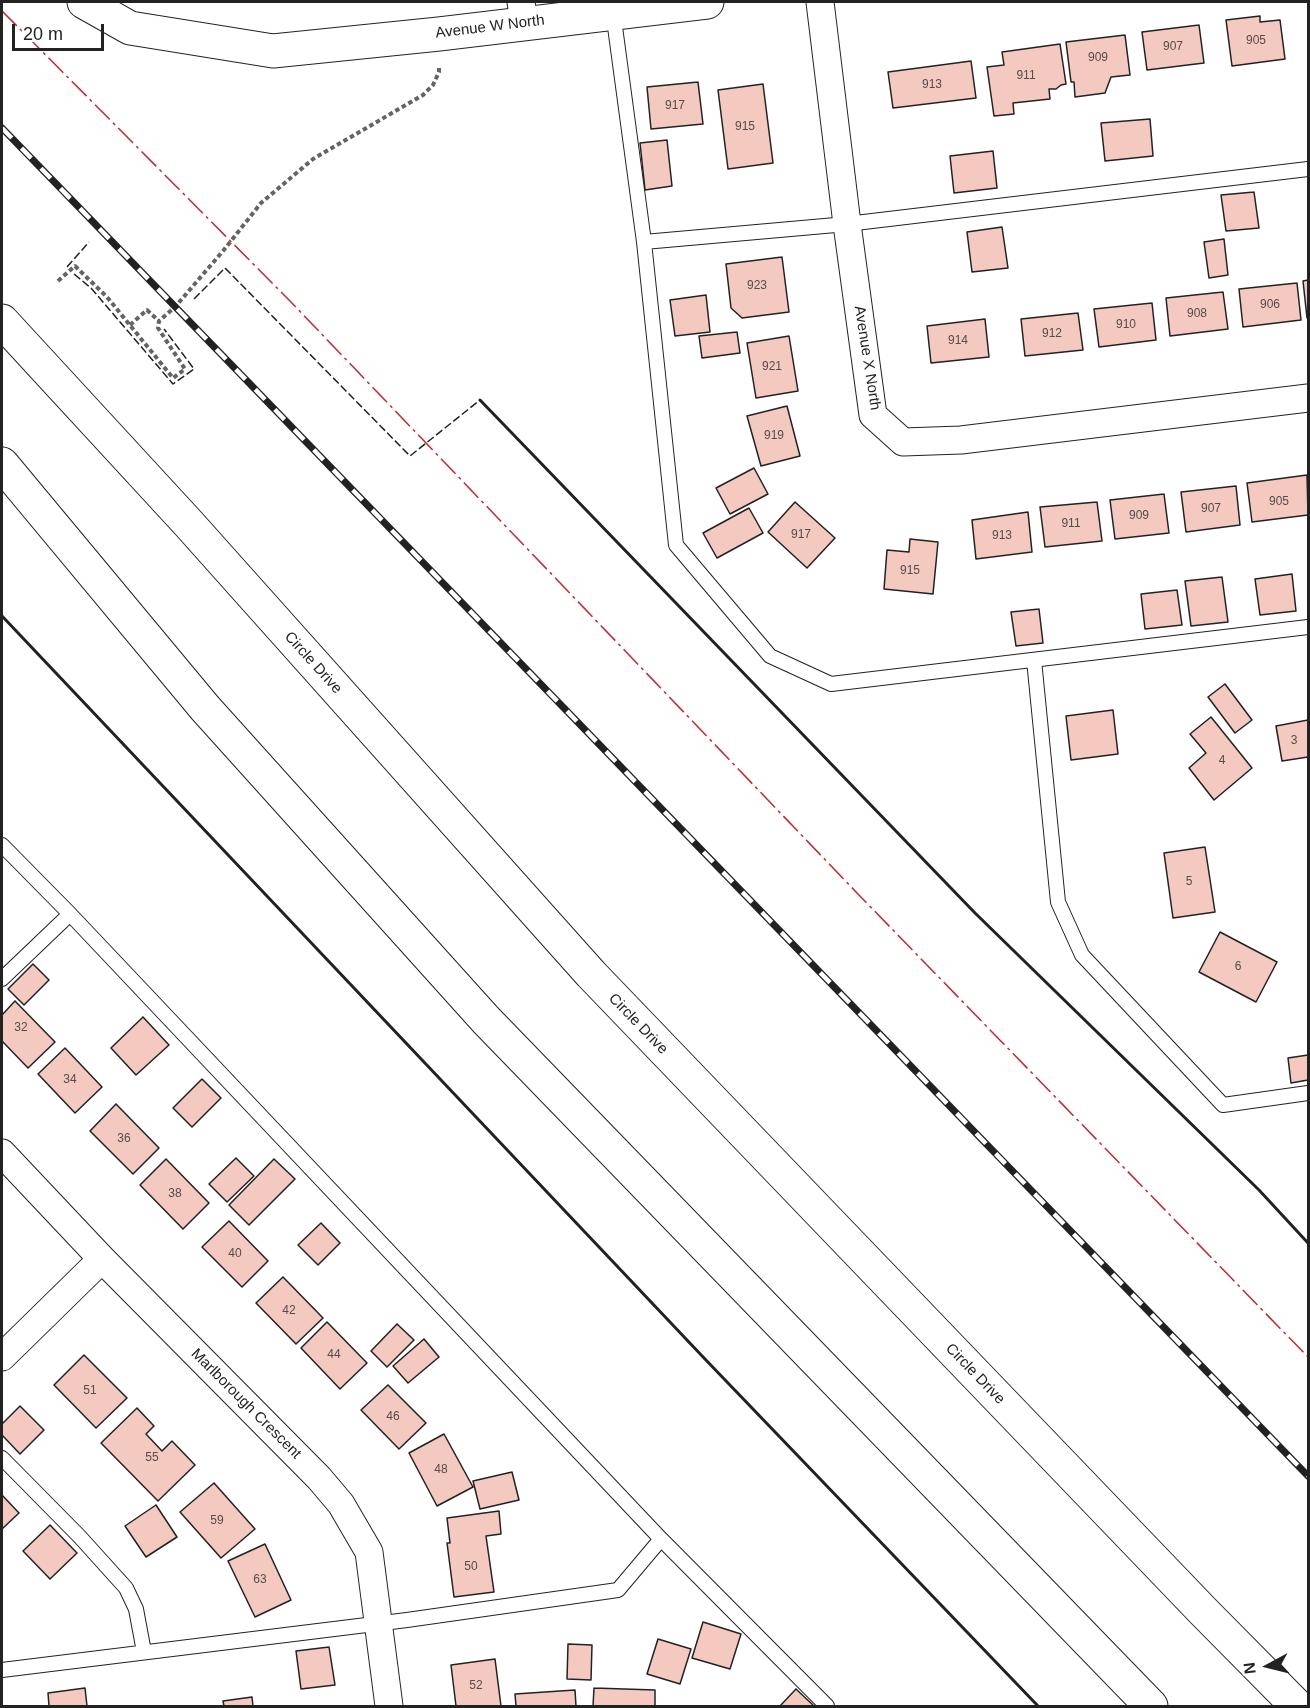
<!DOCTYPE html>
<style>
body{margin:0}
#map{position:relative;width:1310px;height:1708px;overflow:hidden;background:#fff;font-family:Helvetica,sans-serif}
canvas{display:block}
.frame{position:absolute;inset:0;border:3px solid #222;pointer-events:none}
.north{position:absolute;left:1238px;top:1636px;width:60px;height:60px;-webkit-text-stroke:4px #fff;paint-order:stroke;rotate:263deg;font-size:16px;font-weight:700;line-height:24px;text-align:center;color:#222}
.north::after{content:'';display:block;margin:auto;width:21px;height:27px;background:#222;clip-path:polygon(50% 0,100% 100%,50% 72%,0 100%)}
.scale{position:absolute;left:12px;top:24px;width:92px;height:27px;box-sizing:border-box;border:3px solid #222;border-top:0;padding-left:8px;font-size:18px;line-height:21px;white-space:nowrap;color:#222;-webkit-text-stroke:4px #fff;paint-order:stroke}
</style>
<div id="map">
<canvas width="1310" height="1708"></canvas>
<div class="frame"></div>
<div class="north">N</div>
<div class="scale">20 m</div>
</div>
<script>
const c = document.querySelector('canvas').getContext('2d');
c.lineJoin = 'round';
function fillPath(path, color) { c.fillStyle = color; c.fill(path, 'evenodd'); }
const poly = rows => new Path2D(rows.map(r => 'M' + r).join(''));
function strokePath(path, color, width, dash) { c.strokeStyle = color; c.lineWidth = width; c.lineCap = dash ? 'butt' : 'round'; c.setLineDash(dash || []); c.stroke(path); }
function drawText(font, color, halo, rows, align = 'center') {
  c.font = font + ' Helvetica,sans-serif'; c.lineWidth = 4.5; c.setLineDash([]); c.textBaseline = 'middle'; c.strokeStyle = halo; c.fillStyle = color; for (const [text, x, y, turn = 0] of rows) {
    c.save(); c.translate(x, y); c.rotate((+turn || 0) * Math.PI / 180); c.textAlign = isNaN(turn) ? turn : align; if (halo) c.strokeText(text, 0, 0); c.fillText(text, 0, 0); c.restore();
  }
}
const building = poly([
 [1260,16,1260,22,1280,20,1285,59,1232,66,1226,20,1260,16],
 [1199,25,1204,63,1147,70,1142,32,1199,25],
 [1125,35,1130,75,1111,77,1105,93,1075,97,1074,82,1071,82,1066,42,1125,35],
 [1060,44,1066,84,1061,85,1056,89,1049,89,1050,99,1013,103,1014,114,994,116,987,67,1004,65,1002,52,1060,44],
 [971,61,976,98,893,108,888,72,971,61],
 [698,82,703,124,651,129,647,87,698,82],
 [763,84,773,163,728,169,718,90,763,84],
 [1150,119,1153,156,1105,161,1101,123,1150,119],
 [667,140,672,186,645,190,640,143,667,140],
 [993,151,997,188,954,193,950,156,993,151],
 [1254,192,1259,228,1226,231,1221,195,1254,192],
 [1002,227,1008,268,972,272,967,232,1002,227],
 [1224,239,1228,275,1209,278,1204,242,1224,239],
 [782,257,789,312,742,318,731,308,726,264,782,257],
 [1308,280,1308,318,1307,318,1303,281,1308,280],
 [1297,283,1301,320,1243,327,1239,289,1297,283],
 [1223,292,1228,329,1170,336,1166,298,1223,292],
 [706,295,710,332,675,336,670,300,706,295],
 [1152,303,1156,340,1099,347,1094,309,1152,303],
 [1078,313,1083,350,1025,356,1021,319,1078,313],
 [985,319,989,357,931,363,927,326,985,319],
 [737,332,740,353,702,358,699,336,737,332],
 [789,336,798,391,756,398,747,343,789,336],
 [787,406,800,456,761,466,747,416,787,406],
 [754,468,768,494,730,514,716,488,754,468],
 [1307,475,1308,515,1252,522,1247,483,1307,475],
 [1236,486,1240,525,1186,532,1181,492,1236,486],
 [1164,494,1169,533,1115,539,1110,500,1164,494],
 [795,502,835,538,807,568,768,532,795,502],
 [1097,502,1102,541,1045,547,1040,507,1097,502],
 [749,508,763,533,717,558,703,533,749,508],
 [1028,512,1032,552,976,559,972,520,1028,512],
 [910,539,938,542,933,594,884,589,887,550,909,552,910,539],
 [1292,574,1296,611,1260,615,1255,579,1292,574],
 [1222,577,1228,622,1191,626,1185,581,1222,577],
 [1177,590,1182,625,1145,629,1141,594,1177,590],
 [1039,609,1043,643,1016,646,1011,612,1039,609],
 [1225,684,1252,720,1235,733,1208,697,1225,684],
 [1113,710,1118,754,1071,760,1066,716,1113,710],
 [1211,717,1252,768,1214,800,1189,768,1206,753,1190,734,1211,717],
 [1308,720,1308,757,1282,761,1276,726,1308,720],
 [1205,847,1215,912,1173,918,1164,853,1205,847],
 [1220,932,1277,962,1256,1002,1199,972,1220,932],
 [33,964,49,980,24,1005,8,989,33,964],
 [15,1001,55,1042,28,1068,2,1041,2,1015,15,1001],
 [143,1017,169,1045,136,1075,111,1048,143,1017],
 [65,1048,102,1087,75,1113,38,1074,65,1048],
 [1308,1055,1308,1080,1291,1083,1288,1058,1308,1055],
 [202,1079,221,1098,192,1127,173,1108,202,1079],
 [116,1104,159,1148,133,1174,90,1131,116,1104],
 [236,1158,254,1176,227,1202,209,1184,236,1158],
 [166,1159,209,1203,183,1229,140,1185,166,1159],
 [274,1159,295,1179,249,1225,229,1205,274,1159],
 [229,1221,268,1261,242,1287,202,1247,229,1221],
 [321,1223,340,1243,318,1265,298,1245,321,1223],
 [283,1277,323,1318,296,1344,256,1303,283,1277],
 [327,1322,367,1363,340,1389,301,1348,327,1322],
 [397,1324,414,1340,387,1367,371,1351,397,1324],
 [424,1339,439,1357,408,1383,393,1366,424,1339],
 [84,1355,127,1398,96,1428,54,1385,84,1355],
 [388,1385,426,1423,399,1449,361,1410,388,1385],
 [20,1406,44,1430,20,1454,2,1435,2,1424,20,1406],
 [137,1408,154,1426,146,1434,162,1451,172,1441,195,1465,158,1501,101,1443,137,1408],
 [444,1434,473,1487,437,1506,409,1453,444,1434],
 [512,1472,519,1500,480,1509,473,1481,512,1472],
 [214,1483,255,1529,221,1558,180,1512,214,1483],
 [2,1495,19,1513,2,1529,2,1495],
 [156,1505,177,1537,146,1557,125,1526,156,1505],
 [499,1511,501,1534,486,1536,494,1592,454,1597,447,1543,450,1543,447,1518,499,1511],
 [50,1525,77,1553,50,1579,23,1551,50,1525],
 [265,1544,291,1600,255,1617,228,1561,265,1544],
 [703,1622,741,1634,730,1669,692,1658,703,1622],
 [658,1639,691,1649,680,1684,647,1674,658,1639],
 [568,1644,592,1645,591,1680,567,1679,568,1644],
 [329,1647,335,1685,301,1689,296,1651,329,1647],
 [495,1659,501,1706,456,1706,451,1665,495,1659],
 [85,1688,87,1706,49,1706,48,1693,85,1688],
 [594,1688,655,1690,655,1706,593,1706,594,1688],
 [796,1689,814,1706,780,1706,796,1689],
 [575,1690,576,1706,516,1706,515,1694,575,1690],
 [252,1697,253,1706,224,1706,223,1701,252,1697]
]);
fillPath(building, '#f3c9c0');
strokePath(building, '#222', 1.5);
const lane = poly([
 [613,12,644,242,676,545,770,656,831,684,1308,627],
 [644,242,847,224,1308,169],
 [1034,660,1058,902,1082,955,1223,1105,1308,1093],
 [2,845,70,914,661,1539,827,1706],
 [2,979,70,914],
 [2,1458,80,1537,126,1588,136,1609,144,1652],
 [2,1670,407,1620,618,1590,661,1539]
]);
const street = poly([
 [521,2,524,23],
 [820,2,847,224,873,415,903,442,961,440,1308,398],
 [2,1153,102,1259,319,1478,341,1504,369,1552,389,1706],
 [2,1357,102,1259]
]);
const secondary = poly([
 [84,2,130,28,273,51,439,34,707,2]
]);
const highway = poly([
 [2,321,189,524,591,974,1203,1611,1297,1706],
 [2,464,205,708,486,1020,1151,1706]
]);
strokePath(lane, '#222', 16);
strokePath(street, '#222', 29);
strokePath(secondary, '#222', 35);
strokePath(highway, '#222', 35);
strokePath(poly([
 [58,281,75,266,107,297,173,378,185,369,158,328,159,321,175,307,223,251,261,203,313,159,423,95,433,85,439,72,439,65],
 [130,325,147,310,159,321]
]), '#646464', 4, [4.5, 3]);
strokePath(lane, '#fff', 14);
strokePath(street, '#fff', 27);
strokePath(secondary, '#fff', 33);
strokePath(highway, '#fff', 33);
const rail = poly([
 [2,128,1308,1476]
]);
strokePath(rail, '#222', 7);
strokePath(rail, '#fff', 4.5, [14]);
strokePath(poly([
 [67,267,89,242],
 [74,274,91,288,173,384,194,369,164,329],
 [194,299,225,268,410,456,480,400]
]), '#222', 1.5, [8, 3]);
strokePath(poly([
 [480,400,975,913,1259,1190,1308,1243],
 [2,616,704,1358,1038,1706]
]), '#222', 3);
strokePath(poly([
 [2,11,290,301,857,893,1308,1357]
]), '#c62828', 1.5, [21, 4.5, 3, 4.5]);
drawText('12px', '#564c4a', null, [
 ["905",1256,41],
 ["907",1173,47],
 ["909",1098,58],
 ["911",1026,76],
 ["913",932,85],
 ["917",675,106],
 ["915",745,127],
 ["923",757,286],
 ["906",1270,305],
 ["908",1197,314],
 ["910",1126,325],
 ["912",1052,334],
 ["914",958,341],
 ["921",772,367],
 ["919",774,436],
 ["905",1279,502],
 ["907",1211,509],
 ["909",1139,516],
 ["911",1071,524],
 ["917",801,535],
 ["913",1002,536],
 ["915",910,571],
 ["3",1294,741],
 ["4",1222,761],
 ["5",1189,882],
 ["6",1238,967],
 ["32",21,1028],
 ["34",70,1080],
 ["36",124,1139],
 ["38",175,1194],
 ["40",235,1254],
 ["42",289,1311],
 ["44",334,1355],
 ["51",90,1391],
 ["46",393,1417],
 ["55",152,1458],
 ["48",441,1470],
 ["59",217,1521],
 ["50",471,1567],
 ["63",260,1580],
 ["52",476,1686]
]);
drawText('15px', '#222', '#fff', [
 ["Avenue W North",490,27,-7],
 ["Avenue X North",867,358,81],
 ["Circle Drive",313,663,48],
 ["Circle Drive",638,1024,46],
 ["Circle Drive",975,1374,46],
 ["Marlborough Crescent",246,1404,45]
]);
</script>
